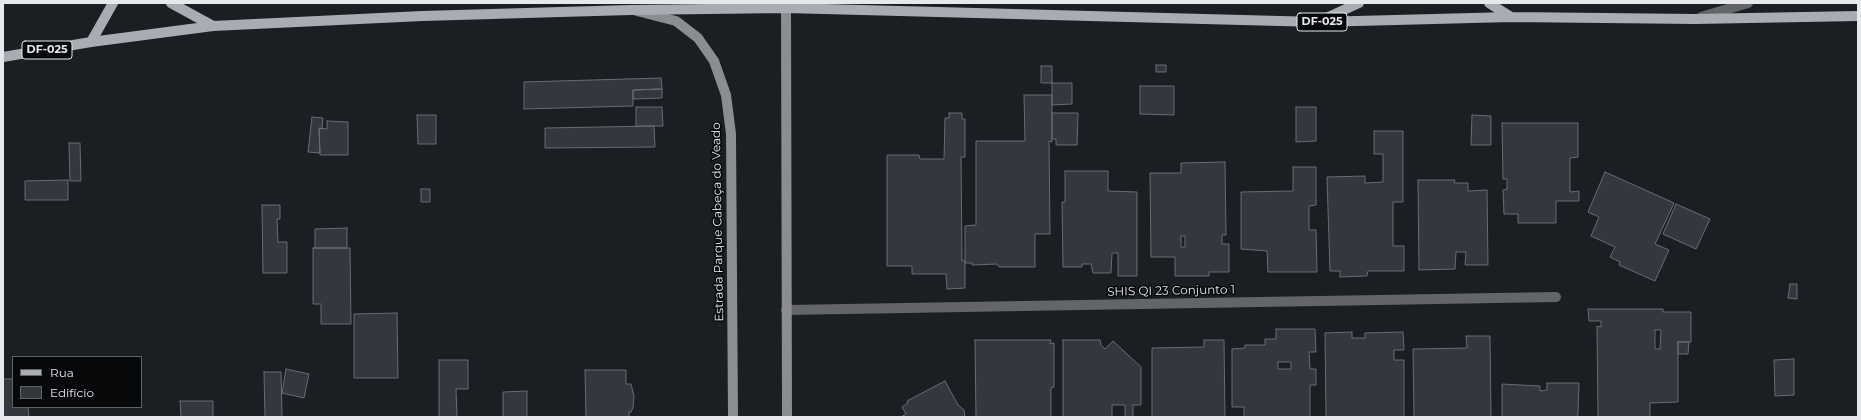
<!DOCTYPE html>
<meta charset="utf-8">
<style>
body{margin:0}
#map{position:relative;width:1861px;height:420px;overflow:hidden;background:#1b1e23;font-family:Montserrat,sans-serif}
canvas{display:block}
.frame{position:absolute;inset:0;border:4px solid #e6e8ec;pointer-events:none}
.legend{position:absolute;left:12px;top:356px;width:130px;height:52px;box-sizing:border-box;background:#07080a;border:1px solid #606264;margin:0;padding:5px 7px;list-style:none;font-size:12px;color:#e6e8ec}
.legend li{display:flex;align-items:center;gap:8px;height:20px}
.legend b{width:20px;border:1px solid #606264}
</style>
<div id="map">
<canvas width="1861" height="420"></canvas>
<div class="frame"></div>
<ul class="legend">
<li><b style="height:5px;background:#a9adb3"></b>Rua</li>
<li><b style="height:11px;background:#34383e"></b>Edifício</li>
</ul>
</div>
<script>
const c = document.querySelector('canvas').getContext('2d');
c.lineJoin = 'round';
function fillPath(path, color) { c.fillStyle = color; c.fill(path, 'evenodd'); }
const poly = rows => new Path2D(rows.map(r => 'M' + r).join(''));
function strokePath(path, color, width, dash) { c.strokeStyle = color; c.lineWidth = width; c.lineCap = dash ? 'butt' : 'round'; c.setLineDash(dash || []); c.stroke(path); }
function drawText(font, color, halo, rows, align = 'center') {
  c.font = font + ' Montserrat,sans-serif'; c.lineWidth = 3; c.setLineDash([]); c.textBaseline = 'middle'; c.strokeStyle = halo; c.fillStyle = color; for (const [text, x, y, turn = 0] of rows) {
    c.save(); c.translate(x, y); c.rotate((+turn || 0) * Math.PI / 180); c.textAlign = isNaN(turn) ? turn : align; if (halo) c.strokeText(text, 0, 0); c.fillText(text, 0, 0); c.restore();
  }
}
const building = poly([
 [1156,65,1166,65,1166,72,1156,72,1156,65],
 [1041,66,1052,66,1052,83,1041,83,1041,66],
 [661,78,662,89,633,90,633,106,524,109,524,82,661,78],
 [1052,83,1072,83,1072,104,1052,105,1052,83],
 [1140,86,1174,86,1174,115,1140,114,1140,86],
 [662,89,662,98,633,99,633,90,662,89],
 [1024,95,1052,95,1052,142,1049,141,1050,234,1035,234,1035,267,999,267,997,264,972,265,972,263,965,263,965,226,976,225,976,141,1025,141,1024,95],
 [636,107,662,107,663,126,636,126,636,107],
 [1296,107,1316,107,1316,141,1296,142,1296,107],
 [949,113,962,113,962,119,965,119,965,157,961,157,962,261,965,261,965,288,947,289,946,274,912,274,912,266,887,266,887,155,919,155,920,159,944,159,945,118,949,118,949,113],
 [1052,113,1078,113,1077,145,1056,145,1056,139,1052,139,1052,113],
 [417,115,436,115,436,144,418,144,417,115],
 [1472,115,1491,116,1491,145,1471,145,1472,115],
 [312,117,323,118,322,129,319,128,320,153,308,152,312,117],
 [327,121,348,122,348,155,320,155,319,128,327,129,327,121],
 [1502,123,1578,123,1578,157,1570,158,1570,192,1579,191,1579,201,1556,201,1556,223,1518,223,1518,214,1504,214,1503,190,1507,189,1507,179,1503,179,1502,123],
 [654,126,655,147,545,148,545,128,654,126],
 [1374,131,1403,131,1403,202,1393,202,1393,246,1404,246,1404,271,1368,271,1367,276,1340,277,1340,271,1330,271,1327,177,1365,176,1365,183,1383,182,1383,154,1374,154,1374,131],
 [69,143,80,143,81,181,70,181,69,143],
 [1225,162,1226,235,1222,235,1222,244,1229,244,1229,272,1209,272,1209,276,1175,276,1175,257,1151,257,1150,173,1181,173,1181,163,1225,162],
 [1181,236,1185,236,1185,247,1181,247,1181,236],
 [1293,167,1316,167,1316,205,1309,206,1309,230,1316,230,1317,272,1268,272,1267,251,1241,249,1241,192,1293,191,1293,167],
 [1065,171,1108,171,1108,191,1137,192,1137,276,1118,276,1118,253,1112,253,1111,273,1093,273,1091,264,1082,264,1082,267,1063,267,1062,202,1065,202,1065,171],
 [1605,172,1674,203,1655,244,1669,250,1655,281,1619,265,1620,262,1610,257,1615,247,1591,236,1599,217,1588,212,1605,172],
 [68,180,68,200,25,200,25,181,68,180],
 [1418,180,1455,180,1454,183,1468,183,1468,191,1487,190,1488,265,1465,265,1466,252,1456,252,1455,269,1419,270,1418,180],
 [421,189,430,189,430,202,421,202,421,189],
 [1676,204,1710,219,1696,249,1663,234,1676,204],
 [262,205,280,205,280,219,277,219,278,242,287,242,287,273,263,273,262,205],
 [347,228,347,248,315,248,315,229,347,228],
 [313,248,350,248,351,324,321,324,321,304,313,304,313,248],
 [1790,284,1797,284,1797,299,1788,298,1790,284],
 [1588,309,1663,309,1663,312,1691,312,1691,342,1678,342,1678,402,1650,403,1650,417,1598,417,1597,326,1601,327,1601,321,1589,321,1588,309],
 [1655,330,1661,330,1660,349,1655,349,1655,330],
 [397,313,398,378,354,378,354,314,397,313],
 [1276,329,1315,329,1316,352,1309,352,1310,369,1316,369,1316,385,1310,385,1310,417,1244,417,1244,407,1232,407,1232,349,1245,348,1245,345,1265,345,1265,339,1276,339,1276,329],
 [1278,362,1291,362,1291,369,1278,369,1278,362],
 [1352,332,1352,338,1365,338,1365,333,1403,332,1404,350,1394,350,1394,360,1404,360,1404,417,1326,417,1325,333,1352,332],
 [1466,336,1490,336,1491,417,1414,417,1413,349,1467,348,1466,336],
 [975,340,1051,340,1050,344,1054,343,1054,387,1051,388,1051,417,976,417,975,340],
 [1063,340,1100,340,1101,345,1105,349,1113,341,1141,367,1141,405,1133,405,1133,417,1141,417,1125,417,1125,405,1112,405,1112,417,1063,417,1063,340],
 [1204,340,1224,340,1225,417,1152,417,1152,348,1204,347,1204,340],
 [1678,342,1689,342,1688,354,1678,354,1678,342],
 [1794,359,1794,395,1775,396,1774,360,1794,359],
 [439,360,468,360,468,389,456,389,457,417,439,417,439,360],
 [286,369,309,374,304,398,282,393,286,369],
 [585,370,626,370,626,384,631,384,634,396,633,408,631,412,629,412,629,417,586,417,585,370],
 [264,372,281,372,282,417,265,417,264,372],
 [3,379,13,379,13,407,28,407,29,417,3,417,3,379],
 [945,381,958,405,964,410,965,417,901,417,906,414,902,407,908,403,907,401,945,381],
 [1547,383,1579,383,1578,414,1577,417,1502,417,1502,384,1540,386,1540,391,1547,390,1547,383],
 [527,391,527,417,503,417,503,392,527,391],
 [180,401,213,401,213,417,181,417,180,401]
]);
fillPath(building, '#34383e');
strokePath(building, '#696d73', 1);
strokePath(poly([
 [1701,17,1748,3]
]), '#636568', 10);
strokePath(poly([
 [786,310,1556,297]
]), '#636568', 10);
strokePath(poly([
 [786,8,787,417],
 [637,11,676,21,698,38,714,61,726,95,731,134,733,417]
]), '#8b8d92', 10);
strokePath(poly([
 [171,3,213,26],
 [1489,3,1511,17],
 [1324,19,1359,3],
 [91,42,113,3],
 [3,57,91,42,213,26,422,16,630,10,786,8,1318,22,1511,17,1695,19,1858,16]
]), '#a9adb3', 10);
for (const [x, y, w] of [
 [1322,22,50],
 [47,50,50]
]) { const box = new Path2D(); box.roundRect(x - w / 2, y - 9, w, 18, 3); c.fillStyle = '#07080a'; c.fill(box); strokePath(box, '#e6e8ec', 1); }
drawText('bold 11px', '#e6e8ec', null, [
 ["DF-025",1322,22],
 ["DF-025",47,50]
]);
drawText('12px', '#e6e8ec', '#07080a', [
 ["Estrada Parque Cabeça do Veado",718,222,-91],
 ["SHIS QI 23 Conjunto 1",1171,291,-1]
]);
</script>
